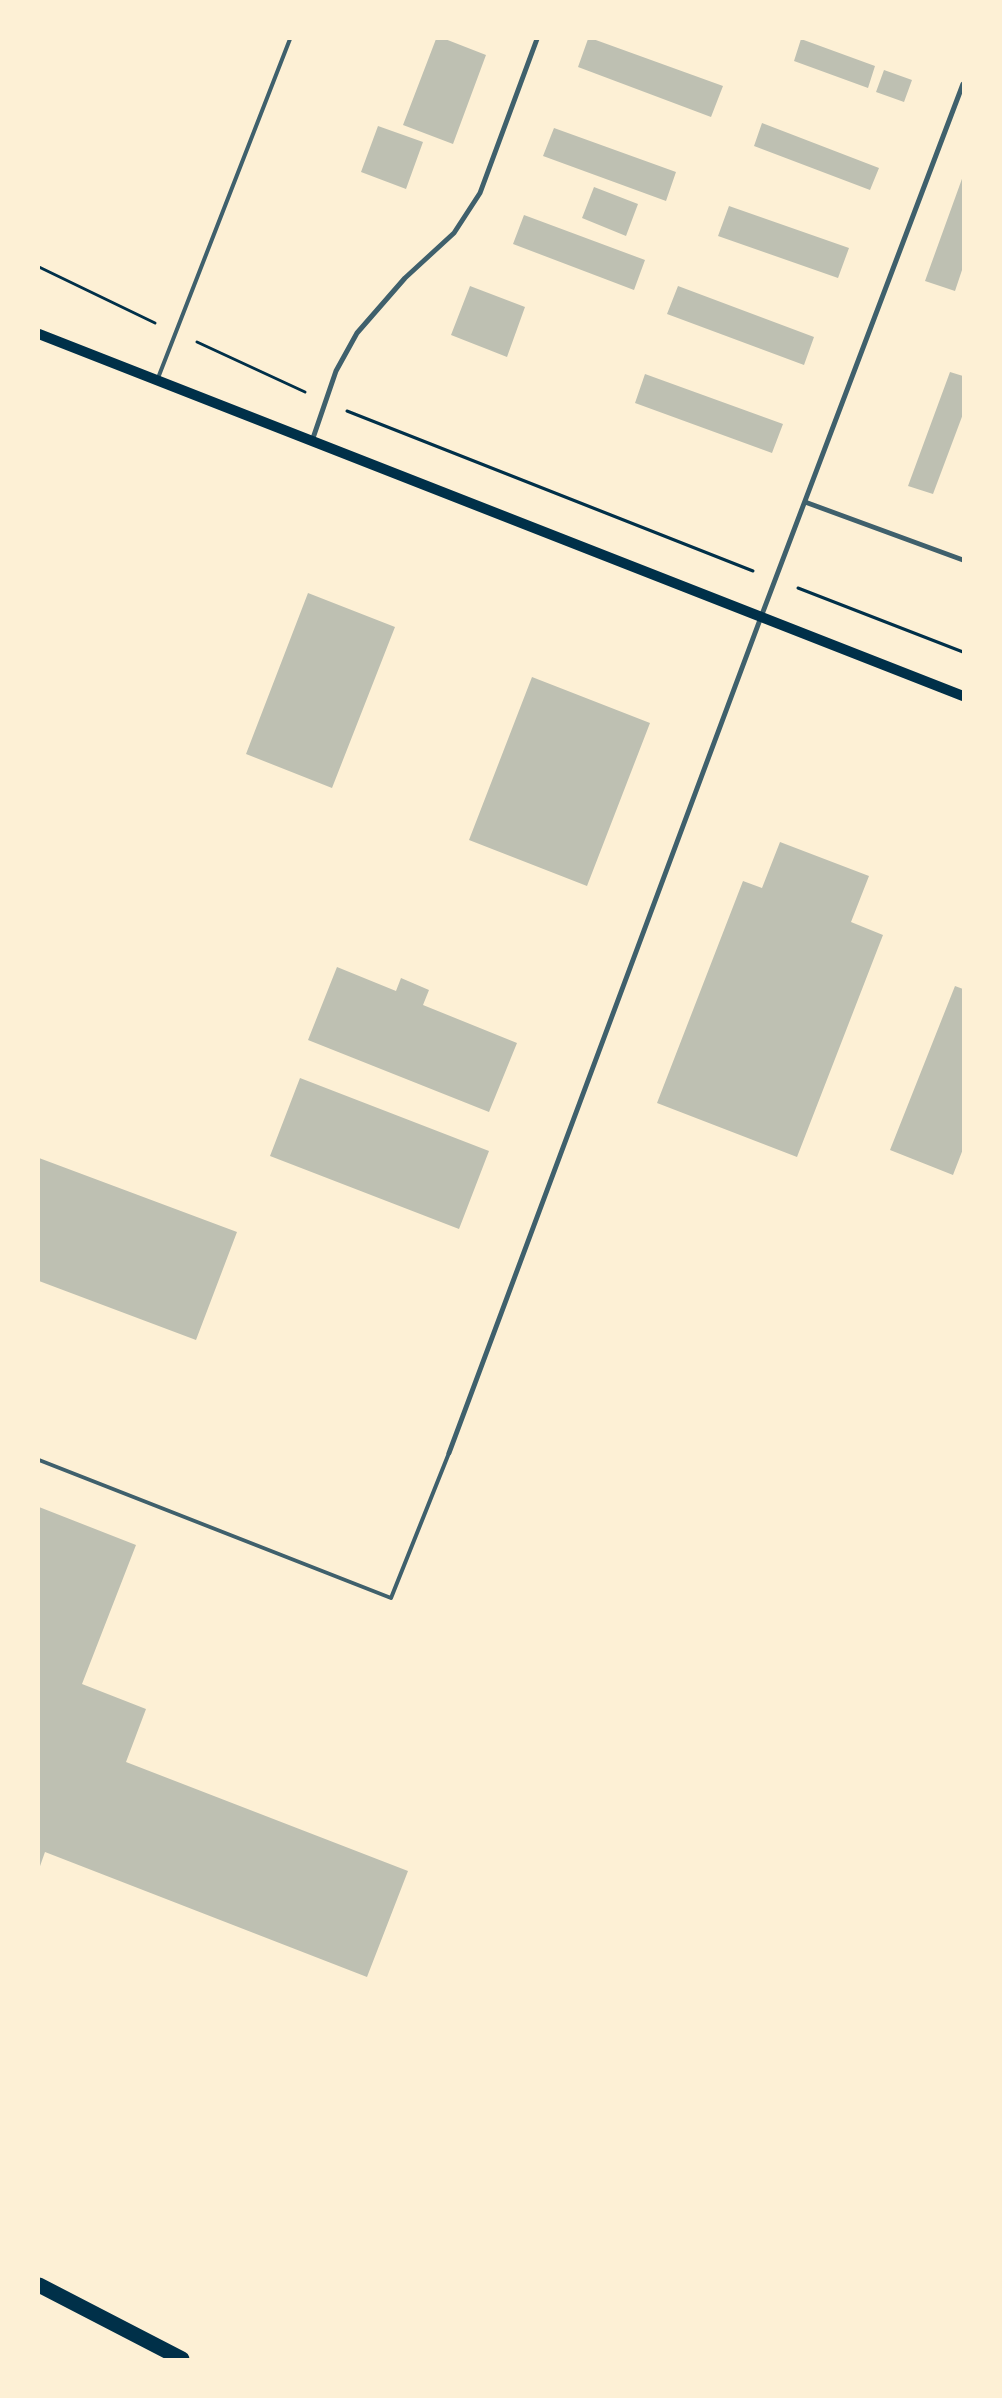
<!DOCTYPE html>
<style>
body{margin:0}
#map{position:relative;width:1002px;height:2398px;overflow:hidden;background:#fdf0d5;font-family:"Exo 2",sans-serif}
canvas{display:block}
.frame{position:absolute;inset:0;border:40px solid #fdf0d5;pointer-events:none}
</style>
<div id="map">
<canvas width="1002" height="2398"></canvas>
<div class="frame"></div>
</div>
<script>
const c = document.querySelector('canvas').getContext('2d');
c.lineJoin = 'round';
function fillPath(path, color) { c.fillStyle = color; c.fill(path, 'evenodd'); }
const poly = rows => new Path2D(rows.map(r => 'M' + r).join(''));
function strokePath(path, color, width, dash) { c.strokeStyle = color; c.lineWidth = width; c.lineCap = dash ? 'butt' : 'round'; c.setLineDash(dash || []); c.stroke(path); }
fillPath(poly([
 [436,39,445,39,486,55,453,144,403,125],
 [588,39,593,39,723,86,711,117,578,67],
 [801,39,875,66,868,88,794,61],
 [884,70,912,80,904,102,876,92],
 [762,123,879,168,870,190,754,146],
 [378,126,423,142,406,189,361,172],
 [554,128,676,172,666,201,543,156],
 [963,176,963,267,955,291,925,281],
 [594,187,638,204,626,236,582,218],
 [729,206,849,248,838,278,718,236],
 [524,215,645,260,634,290,513,244],
 [470,286,525,307,507,357,451,335],
 [678,286,814,337,804,365,667,314],
 [950,372,963,376,963,414,933,494,908,486],
 [645,374,783,424,772,453,635,403],
 [308,593,395,627,332,788,246,754],
 [532,677,650,723,587,886,469,840],
 [780,842,869,876,851,922,883,935,797,1157,657,1103,743,881,762,888],
 [337,967,396,991,401,978,429,990,423,1005,517,1043,489,1112,308,1040],
 [955,986,963,989,963,1149,953,1175,890,1150],
 [300,1078,489,1151,459,1229,270,1156],
 [39,1158,237,1232,196,1340,39,1281],
 [39,1507,136,1545,82,1684,146,1709,126,1762,408,1871,367,1977,45,1852,39,1869]
]), '#bec0b2');
strokePath(poly([
 [39,267,155,323],
 [197,342,305,392],
 [347,411,753,571],
 [798,588,963,652]
]), '#003049', 3);
strokePath(poly([
 [158,378,290,39],
 [39,1460,391,1598,449,1453]
]), '#3f606c', 4);
strokePath(poly([
 [312,441,336,371,357,333,405,278,454,233,480,193,537,39],
 [805,502,963,560],
 [449,1453,761,617,963,84]
]), '#3f606c', 5);
strokePath(poly([
 [39,334,963,696]
]), '#003049', 10);
strokePath(poly([
 [39,2285,182,2359]
]), '#003049', 15);
</script>
